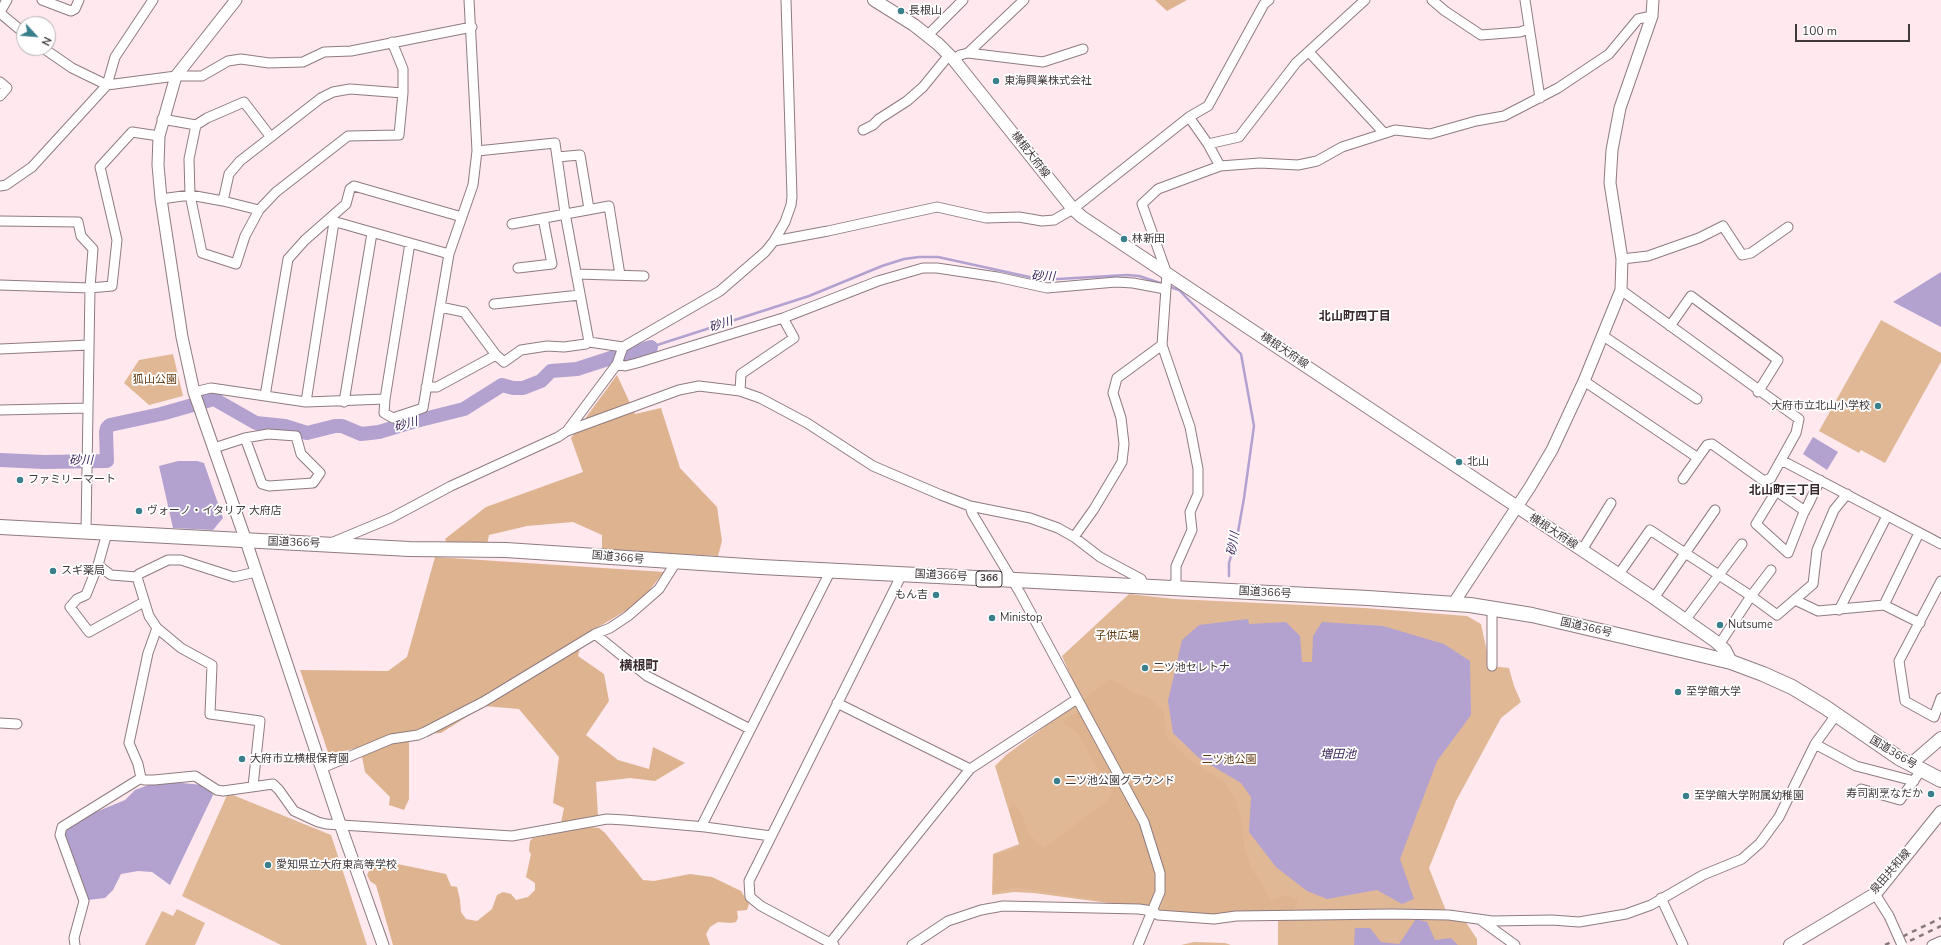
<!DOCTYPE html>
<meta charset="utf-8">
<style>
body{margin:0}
#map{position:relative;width:1941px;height:945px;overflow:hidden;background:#ffe8ee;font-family:"Nunito Sans",sans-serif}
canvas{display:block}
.north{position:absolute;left:16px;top:16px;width:40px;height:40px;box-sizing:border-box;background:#fff;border:1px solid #b3afb0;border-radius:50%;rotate:116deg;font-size:11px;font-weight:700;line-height:16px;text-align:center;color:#403739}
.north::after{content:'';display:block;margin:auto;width:14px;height:18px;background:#3a7f8c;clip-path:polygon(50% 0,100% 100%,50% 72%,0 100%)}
.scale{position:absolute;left:1795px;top:24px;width:115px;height:18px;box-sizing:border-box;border:2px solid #403739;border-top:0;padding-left:5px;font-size:12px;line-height:14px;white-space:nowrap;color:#403739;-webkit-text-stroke:3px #fff;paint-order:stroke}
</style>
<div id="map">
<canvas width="1941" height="945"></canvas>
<div class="north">N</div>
<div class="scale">100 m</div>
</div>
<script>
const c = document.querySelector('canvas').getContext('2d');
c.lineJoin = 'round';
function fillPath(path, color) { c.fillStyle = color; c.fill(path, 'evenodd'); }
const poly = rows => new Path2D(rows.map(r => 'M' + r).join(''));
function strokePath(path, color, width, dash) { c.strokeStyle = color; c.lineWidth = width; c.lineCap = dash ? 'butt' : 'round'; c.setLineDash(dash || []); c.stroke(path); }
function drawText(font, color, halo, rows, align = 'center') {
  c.font = font + ' "Nunito Sans","Noto Sans JP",sans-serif'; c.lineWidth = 3.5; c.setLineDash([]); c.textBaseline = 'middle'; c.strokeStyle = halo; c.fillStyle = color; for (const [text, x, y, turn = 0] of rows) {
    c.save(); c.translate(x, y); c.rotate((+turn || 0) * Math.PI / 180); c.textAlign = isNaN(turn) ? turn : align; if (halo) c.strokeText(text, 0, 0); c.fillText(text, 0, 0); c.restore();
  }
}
fillPath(poly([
 [1881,320,1941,353,1941,362,1885,463,1861,450,1859,453,1819,431],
 [173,354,183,396,149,405,124,383,139,360],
 [1129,594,1175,599,1365,608,1467,616,1481,624,1490,666,1509,668,1514,686,1521,702,1501,718,1456,801,1429,868,1446,911,1465,921,1477,939,1477,945,1278,945,1278,921,1160,916,1158,907,1145,908,1034,893,1014,892,992,895,993,854,1019,844,995,766,1006,755,1081,700,1062,656],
 [228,793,331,835,367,945,281,945,182,896],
 [177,909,205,923,195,945,145,945,162,911,173,916],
 [1194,942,1225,943,1231,945,1181,945]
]), '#e0b896');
fillPath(poly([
 [1155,0,1187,0,1167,11],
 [617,375,635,414,661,408,680,468,717,507,722,541,718,556,602,550,602,535,573,522,527,526,489,535,487,545,447,543,445,539,486,507,583,472,571,438],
 [435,557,664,572,639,603,583,636,578,656,604,674,609,701,586,735,618,760,649,769,653,747,685,763,655,781,630,778,596,782,598,816,561,823,564,808,553,803,559,757,519,709,484,706,441,733,409,734,409,799,404,810,389,805,390,797,365,772,360,747,329,755,300,670,388,671,407,657],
 [1110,679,1136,694,1149,698,1163,711,1167,738,1191,761,1222,780,1236,801,1242,822,1244,846,1251,868,1271,900,1285,895,1299,900,1290,913,1214,916,1162,912,1165,892,1162,862,1151,828,1082,701],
 [1080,712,1140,825,1153,872,1156,888,1152,900,1148,906,1137,906,1015,887,993,893,994,856,1020,846,1009,810,1013,804,1021,812,1027,831,1038,844,1045,848,1108,800,1112,792,1077,732,1064,723,1066,718],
 [589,827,599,828,605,833,643,880,654,881,690,874,712,877,741,891,749,904,747,910,737,911,738,918,736,922,731,923,718,922,710,927,706,934,710,945,393,945,376,885,370,881,367,875,371,867,378,860,446,874,451,886,457,887,460,900,461,912,466,919,477,921,492,909,497,895,503,892,511,894,516,900,528,897,535,890,535,883,526,877,531,854,529,851,530,841,533,838]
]), '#deb390');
fillPath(poly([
 [1941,272,1941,327,1893,302],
 [1813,437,1838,452,1827,470,1803,454],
 [178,461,197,461,204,463,223,518,213,530,173,528,159,466],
 [1248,619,1249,624,1286,622,1300,636,1302,662,1312,662,1313,636,1322,622,1383,626,1444,644,1470,661,1471,715,1437,761,1400,859,1414,899,1402,904,1377,890,1327,899,1307,891,1276,867,1249,832,1251,797,1241,783,1199,758,1173,733,1168,701,1182,640,1199,625],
 [179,781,182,783,203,785,212,791,213,795,170,885,152,872,138,871,121,874,113,890,105,898,88,900,65,834,67,828,91,814,125,800,135,790,154,783],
 [1416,919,1427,922,1435,940,1451,938,1458,945,1354,945,1355,928,1370,928,1381,942,1399,944]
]), '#b3a1d0');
strokePath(poly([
 [1167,286,1179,290,1241,354,1254,426,1244,498,1238,532,1229,563,1229,576],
 [651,347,809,296,882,266,904,259,919,257,938,257,1034,278,1058,279,1127,275,1139,276,1163,284]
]), '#b3a1d0', 2.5);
strokePath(poly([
 [0,460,44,462,107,461,106,432,107,428,110,425,161,414,214,399,256,423,285,426,307,433,335,426,342,426,361,434,379,432,412,422,464,409,502,385,513,388,523,388,541,381,551,371,577,369,614,357,624,356,651,347]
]), '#b3a1d0', 14);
const minor = poly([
 [42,0,71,11,75,9,79,0],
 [1432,0,1445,11,1481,35,1520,32,1529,29],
 [1525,0,1540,98],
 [0,12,7,0],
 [0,13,24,33],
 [928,35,963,0],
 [43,48,72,68,107,85,176,76,202,76,228,61,241,59,269,63,303,62,324,52,351,51,472,27],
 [1309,52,1384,133],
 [968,53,1024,0],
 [954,60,960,55,968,53,1043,62,1083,49],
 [0,82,7,88,0,96],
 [1189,117,1208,144],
 [162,119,196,125,207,118,244,102,270,136],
 [196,125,189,159,190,195,202,253,236,264,245,236,259,210,276,192,348,136,399,135,403,93,403,69,392,42],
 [863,130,873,125,879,119,907,101,923,87,949,55],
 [477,151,555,143,565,213,589,342],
 [557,157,580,155,589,209],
 [1220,166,1208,144,1239,137,1296,63,1365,0],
 [0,186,6,185,32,167,107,85,115,57,153,0],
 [161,199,190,195,223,201,259,210],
 [223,201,229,174,240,161,321,98,333,92,350,89,403,93],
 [329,220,449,254],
 [0,221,78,222,81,236,93,249,90,288,86,531],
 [512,224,609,206,620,275],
 [774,241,828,231,937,207,986,218,1019,217,1042,221,1054,220,1073,209,1189,117,1208,106,1264,4,1269,0],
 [410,243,385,399,384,413,393,418,423,408,449,254,473,185,477,151,469,0],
 [1622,259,1648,256,1699,238,1723,226,1742,255,1751,253,1788,227],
 [518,268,552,264,543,218],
 [576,274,644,276],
 [0,285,90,288,112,286,117,240,100,167,132,132,159,136],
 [1621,290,1799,419,1796,433,1771,478,1764,481,1712,444,1707,445,1683,479],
 [494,304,580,295],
 [440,307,464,312,496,355,504,362,521,350,547,346,564,347,586,344,589,342,623,347,720,291,765,252,774,241,785,222,791,205,792,197,786,0],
 [1670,326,1691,296,1778,360,1758,392],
 [1602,335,1697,399],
 [0,349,89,345],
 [617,364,625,366,637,363,783,318,878,281,923,268,937,268,997,277,1047,288,1116,282,1133,283,1165,289],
 [1584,381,1698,458],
 [426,387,437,387,496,355],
 [740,391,741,374,794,338,783,318],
 [194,392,211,388,306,402,385,399],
 [265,396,288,259,305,240,346,204,350,189,354,186,462,217],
 [306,402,334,222],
 [344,402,372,233],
 [0,410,88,408],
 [567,431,617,364,623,347],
 [268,434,296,436,301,454,320,473,313,483,269,486,262,484,245,438,268,434],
 [214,448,245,438],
 [1781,460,1941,544],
 [970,506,972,513,1020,593,1144,822,1160,873,1160,892,1138,945],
 [1805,511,1779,493,1775,493,1756,524,1788,553,1804,512,1807,507,1820,480],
 [107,533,98,565,111,575,137,577,139,574,168,560,181,560,234,577,256,572],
 [1074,537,1094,509,1122,462,1124,444,1121,418,1113,393,1117,378,1162,345],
 [331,543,391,518,451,486,558,437,567,431,679,390,699,386,740,391,760,398,807,423,873,466,941,495,970,506,1030,518,1058,528,1074,537,1100,557,1141,579,1145,587],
 [1582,550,1611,503],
 [98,565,86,595,77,599,70,607,89,632,144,602],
 [1619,574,1650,530,1751,596,1777,615,1813,584,1817,550,1834,510,1847,494],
 [137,577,149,616,157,628,148,653,129,743,138,764,141,778],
 [1941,581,1899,661,1905,701,1934,717,1941,698],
 [1171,588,1176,581,1176,566,1192,530,1190,512,1198,494,1198,469,1190,427,1162,345,1167,274,1142,204,1158,189,1220,166,1260,163,1298,165,1317,161,1342,147,1395,130,1430,134,1476,121,1504,116,1558,88,1609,54,1638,19,1652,16],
 [1654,598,1715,510],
 [1795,600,1818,611,1884,605,1920,623],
 [1884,605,1919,533],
 [1492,608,1492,666],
 [1839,610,1887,516],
 [1686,619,1742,544],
 [157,628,181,648,212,665,210,714,260,721,253,786],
 [595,634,647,676,750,729],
 [1719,645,1751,596,1771,570],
 [837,703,970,769],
 [0,723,17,724],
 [1815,744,1856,766,1914,781],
 [322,768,391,739,418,735,425,732,483,702,595,634,610,628,628,616,659,589,676,562],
 [1861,789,1900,800,1917,776],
 [705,827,703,823,831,570],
 [1875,894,1889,916],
 [1661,898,1683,945],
 [1482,921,1515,945],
 [830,943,970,769,1077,699],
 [75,945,74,938,84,901,60,835,62,827,141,778,144,780,154,780,195,776,217,790,223,791,273,784,279,790,294,811,318,822,326,824,512,836,607,819,625,820,705,827,771,836],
 [834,945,761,906,750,897,749,881,902,574],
 [912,945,948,921,981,910,1003,906,1139,909,1152,911,1158,915,1214,919,1236,916,1392,914,1449,915,1492,921,1552,920,1579,922,1626,914,1651,905,1703,875,1742,859,1760,843,1779,817,1815,744,1836,715],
 [1932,945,1941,941]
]);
const tertiary = poly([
 [236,0,176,76,159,136,158,165,161,199,182,337,194,392,246,541,340,824,383,945],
 [1453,604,1530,487,1552,450,1584,381,1621,290,1622,259,1610,183,1612,150,1620,108,1652,16,1653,0]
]);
const secondary = poly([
 [874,0,914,25,938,44,954,60,1073,209,1082,217,1654,598,1715,641,1725,650,1731,662],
 [1911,764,1941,738],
 [1790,945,1875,894,1941,812]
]);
const trunk = poly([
 [0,527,409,549,506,550,761,567,1368,598,1470,605,1532,615,1622,636,1731,662,1763,674,1792,687,1825,707,1899,758,1941,780]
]);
strokePath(minor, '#8f7b80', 11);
strokePath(tertiary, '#8f7b80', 13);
strokePath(secondary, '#8f7b80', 14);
strokePath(trunk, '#8f7b80', 16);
strokePath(minor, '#fff', 9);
strokePath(tertiary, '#fff', 11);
strokePath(secondary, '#fff', 12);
strokePath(trunk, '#fff', 14);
strokePath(poly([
 [1885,945,1941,918],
 [1901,945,1941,926]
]), '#87787c', 2.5, [5, 5]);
const minorBridge = poly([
 [1889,916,1902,945]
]);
strokePath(minorBridge, '#8f7b80', 11, []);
strokePath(minorBridge, '#fff', 9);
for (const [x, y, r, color] of [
 [901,11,4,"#3a7f8c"],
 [996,81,4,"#3a7f8c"],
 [1124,239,4,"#3a7f8c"],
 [1878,406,4,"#3a7f8c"],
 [1459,462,4,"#3a7f8c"],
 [20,480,4,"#3a7f8c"],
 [139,511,4,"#3a7f8c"],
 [53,571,4,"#3a7f8c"],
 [936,595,4,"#3a7f8c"],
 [992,618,4,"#3a7f8c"],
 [1720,625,4,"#3a7f8c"],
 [1145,668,4,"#3a7f8c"],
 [1678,692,4,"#3a7f8c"],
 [242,759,4,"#3a7f8c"],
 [1057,781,4,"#3a7f8c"],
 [1931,794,4,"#3a7f8c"],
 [1686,796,4,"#3a7f8c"],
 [268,865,4,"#3a7f8c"]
]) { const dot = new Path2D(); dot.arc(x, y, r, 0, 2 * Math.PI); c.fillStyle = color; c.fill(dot); strokePath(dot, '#fff', 1.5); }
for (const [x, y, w] of [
 [989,579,26]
]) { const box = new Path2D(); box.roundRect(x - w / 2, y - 8, w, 16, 3); c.fillStyle = '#fff'; c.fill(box); strokePath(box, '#403739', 1); }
drawText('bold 10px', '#403739', null, [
 ["366",989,579]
]);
drawText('11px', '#403739', '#fff', [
 ["長根山",909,11],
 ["東海興業株式会社",1004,81],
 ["林新田",1132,239],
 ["大府市立北山小学校",1870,406,"right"],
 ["北山",1467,462],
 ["ファミリーマート",28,480],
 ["ヴォーノ・イタリア 大府店",147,511],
 ["スギ薬局",61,571],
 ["もん吉",928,595,"right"],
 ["Ministop",1000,618],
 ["Nutsume",1728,625],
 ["二ツ池セレトナ",1153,668],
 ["至学館大学",1686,692],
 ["大府市立横根保育園",250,759],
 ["二ツ池公園グラウンド",1065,781],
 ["寿司割烹なだか",1923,794,"right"],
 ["至学館大学附属幼稚園",1694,796],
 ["愛知県立大府東高等学校",276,865]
], 'left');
drawText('11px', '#403739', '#fff', [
 ["横根大府線",1030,155,52],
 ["横根大府線",1284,351,34],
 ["横根大府線",1553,532,33],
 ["国道366号",294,543,2],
 ["国道366号",618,558,5],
 ["国道366号",941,576,3],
 ["国道366号",1265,593,3],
 ["国道366号",1586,628,13],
 ["国道366号",1893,753,31],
 ["泉田共和線",1891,872,-49]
]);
drawText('11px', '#61380f', '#fff', [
 ["狐山公園",155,380],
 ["子供広場",1117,636],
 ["二ツ池公園",1229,760]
]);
drawText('italic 12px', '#381e56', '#fff', [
 ["砂川",1043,277,2],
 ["砂川",721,325,-18],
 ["砂川",406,425,-15],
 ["砂川",81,461],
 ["砂川",1234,544,-80],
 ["増田池",1338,755]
]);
drawText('bold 12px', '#39292d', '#fff', [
 ["北山町四丁目",1355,317],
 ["北山町三丁目",1785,491]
]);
drawText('bold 13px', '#39292d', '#fff', [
 ["横根町",639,667]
]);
</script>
